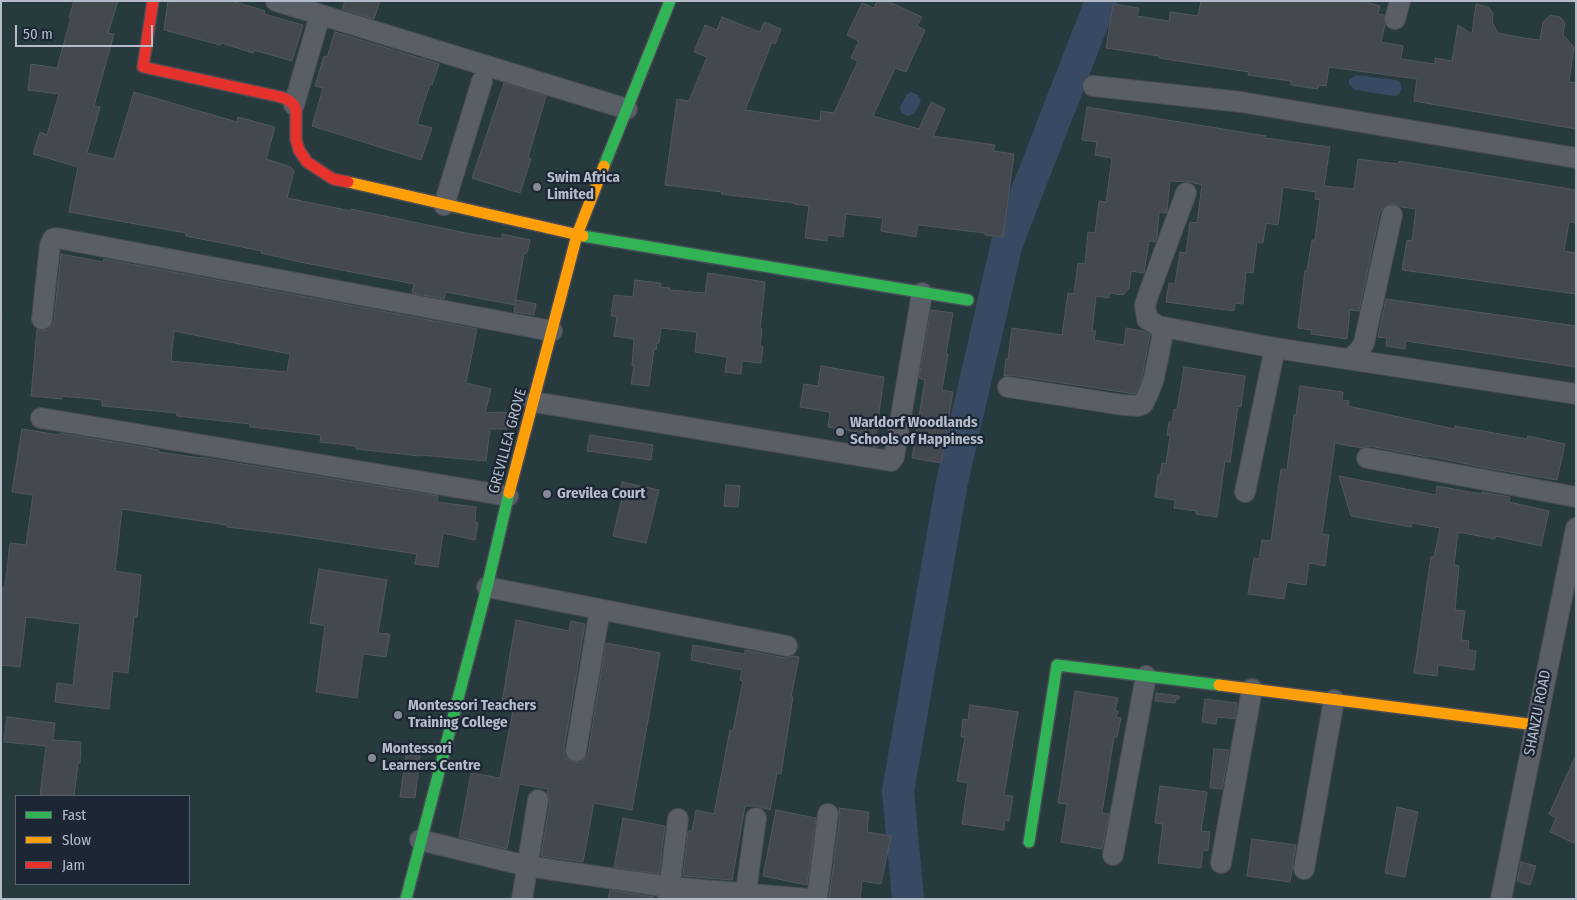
<!DOCTYPE html>
<style>
body{margin:0}
#map{position:relative;width:1577px;height:900px;overflow:hidden;background:#2a3038;font-family:"Fira Sans Condensed",sans-serif}
canvas{display:block}
.frame{position:absolute;inset:0;border:2px solid #b4bcc9;pointer-events:none}
.legend{position:absolute;left:15px;top:795px;width:175px;height:90px;box-sizing:border-box;background:#1d2633;border:1px solid #59626f;margin:0;padding:6px 9px;list-style:none;font-size:15px;color:#b4bcc9}
.legend li{display:flex;align-items:center;gap:10px;height:25px}
.legend b{width:25px;border:1px solid #59626f}
.scale{position:absolute;left:15px;top:25px;width:138px;height:22px;box-sizing:border-box;border:2px solid #b4bcc9;border-top:0;padding-left:6px;font-size:15px;line-height:18px;white-space:nowrap;color:#b4bcc9;-webkit-text-stroke:4px #1d2633;paint-order:stroke}
</style>
<div id="map">
<canvas width="1577" height="900"></canvas>
<div class="frame"></div>
<ul class="legend">
<li><b style="height:6px;background:#30b455"></b>Fast</li>
<li><b style="height:6px;background:#ff9f0a"></b>Slow</li>
<li><b style="height:6px;background:#e5322d"></b>Jam</li>
</ul>
<div class="scale">50 m</div>
</div>
<script>
const c = document.querySelector('canvas').getContext('2d');
c.lineJoin = 'round';
function fillPath(path, color) { c.fillStyle = color; c.fill(path, 'evenodd'); }
const poly = rows => new Path2D(rows.map(r => 'M' + r).join(''));
function strokePath(path, color, width, dash) { c.strokeStyle = color; c.lineWidth = width; c.lineCap = dash ? 'butt' : 'round'; c.setLineDash(dash || []); c.stroke(path); }
function drawText(font, color, halo, rows, align = 'center') {
  c.font = font + ' "Fira Sans Condensed",sans-serif'; c.lineWidth = 4.5; c.setLineDash([]); c.textBaseline = 'middle'; c.strokeStyle = halo; c.fillStyle = color; for (const [text, x, y, turn = 0] of rows) {
    c.save(); c.translate(x, y); c.rotate((+turn || 0) * Math.PI / 180); c.textAlign = isNaN(turn) ? turn : align; if (halo) c.strokeText(text, 0, 0); c.fillText(text, 0, 0); c.restore();
  }
}
fillPath(poly([
 [1,1,1576,1,1576,899,1,899,1,331,3,316,1,315],
 [16,796,189,796,189,884,16,884]
]), '#273a3e');
fillPath(poly([
 [1357,75,1396,80,1400,82,1402,89,1398,95,1394,96,1355,90,1349,84,1349,80],
 [911,92,918,95,921,101,914,114,907,116,901,112,900,107,906,95]
]), '#384963');
strokePath(poly([
 [908,899,898,791,952,482,1007,243,1101,1]
]), '#384963', 32);
const building = poly([
 [74,1,118,1,108,33,114,34,94,106,100,107,87,153,114,159,134,92,237,122,238,117,275,127,266,159,291,167,294,171,287,198,351,211,351,209,466,233,502,239,502,234,530,240,527,253,524,253,515,305,446,292,444,299,412,293,414,284,300,262,261,253,262,251,186,236,186,233,69,212,78,167,33,154,40,132,47,135,59,94,28,90,31,64,57,68,71,18,69,18,74,1],
 [168,1,232,1,265,11,264,14,303,25,292,61,254,50,253,53,221,43,220,45,164,30,168,1],
 [345,1,380,1,374,19,342,9,345,1],
 [877,1,887,1,922,17,917,26,925,30,906,72,895,68,873,116,919,129,931,102,945,109,933,136,995,145,993,151,1014,154,1003,237,985,235,985,233,918,225,916,237,881,231,883,218,846,214,843,237,827,235,827,241,805,238,809,206,794,204,794,203,721,194,722,192,665,185,677,99,689,101,707,57,694,52,705,25,717,30,722,17,760,32,764,22,781,29,775,44,772,42,745,110,820,121,821,111,834,113,858,61,851,58,859,41,847,35,862,3,874,8,877,1],
 [1201,1,1363,1,1380,6,1378,14,1384,15,1385,25,1381,42,1403,46,1401,59,1435,64,1435,58,1452,61,1458,25,1472,34,1476,4,1488,7,1493,13,1492,22,1498,33,1524,38,1540,40,1543,22,1550,15,1560,17,1565,23,1563,35,1574,47,1569,82,1576,83,1576,129,1414,101,1417,79,1329,67,1326,86,1319,85,1318,89,1291,85,1291,81,1248,75,1249,72,1159,58,1159,56,1106,48,1113,4,1139,8,1137,16,1169,21,1170,12,1198,16,1201,1],
 [335,32,439,64,432,85,430,84,417,124,432,128,421,160,312,126,323,88,315,86,324,56,327,57,335,32],
 [504,83,546,96,528,158,531,159,520,193,472,178,504,83],
 [1087,107,1266,136,1265,138,1330,147,1324,186,1354,189,1358,159,1398,164,1399,161,1576,190,1576,223,1569,222,1564,251,1576,253,1576,294,1402,270,1407,240,1412,241,1416,209,1401,207,1395,204,1389,204,1384,207,1380,212,1359,311,1350,310,1347,339,1311,334,1312,330,1298,328,1305,271,1307,271,1312,240,1315,240,1320,200,1315,199,1316,192,1283,187,1278,225,1266,223,1263,243,1257,242,1253,273,1246,272,1243,304,1235,303,1234,311,1166,302,1169,283,1175,284,1180,252,1186,253,1190,222,1197,223,1202,185,1190,182,1170,181,1167,210,1166,213,1159,212,1157,238,1155,242,1149,241,1144,273,1131,271,1129,288,1123,295,1109,293,1109,298,1096,296,1092,331,1096,331,1094,340,1124,345,1126,328,1143,331,1150,335,1142,377,1135,394,1010,375,1004,376,1006,359,1008,359,1012,328,1062,335,1068,293,1074,294,1078,263,1085,264,1088,232,1095,233,1099,201,1106,202,1112,158,1095,155,1097,142,1082,140,1087,107],
 [61,254,103,262,104,259,477,329,466,383,491,389,485,413,507,412,507,429,490,429,486,461,421,455,420,456,356,449,356,446,320,442,321,435,250,427,250,424,177,416,177,413,102,406,102,400,62,396,62,399,31,396,37,330,47,330,51,326,54,321,61,254],
 [174,331,290,354,287,372,171,361,174,331],
 [708,273,765,282,760,329,762,329,760,346,763,347,761,363,742,361,741,374,725,372,727,357,695,352,697,332,661,328,659,343,657,343,656,350,654,349,649,386,631,384,634,366,632,366,634,339,614,336,617,317,611,316,614,295,633,297,635,280,661,283,660,287,670,288,670,290,705,293,708,273],
 [1386,299,1576,326,1576,367,1406,341,1405,349,1386,346,1387,338,1378,337,1386,299],
 [516,300,536,304,534,315,514,312,516,300],
 [931,310,953,313,946,354,948,354,942,390,953,392,941,463,912,458,925,380,919,378,931,310],
 [821,366,884,377,875,441,879,441,878,447,856,443,858,432,828,427,830,412,800,407,804,384,818,386,821,366],
 [1184,367,1245,376,1241,407,1238,406,1230,462,1225,461,1217,517,1196,514,1196,511,1174,508,1175,500,1155,497,1158,475,1160,475,1162,463,1166,464,1170,436,1167,435,1169,422,1172,422,1174,409,1177,410,1184,367],
 [1300,386,1343,392,1342,400,1349,401,1348,406,1455,429,1455,426,1527,439,1528,436,1565,444,1557,480,1486,468,1429,456,1428,457,1369,446,1361,448,1335,443,1322,534,1329,535,1325,566,1309,563,1306,585,1287,582,1284,599,1248,594,1254,558,1259,559,1262,540,1271,541,1281,469,1287,470,1294,415,1296,415,1300,386],
 [22,429,59,435,60,433,159,450,159,452,200,458,200,457,438,496,437,502,476,507,475,522,478,523,475,540,443,533,438,567,415,564,417,554,285,534,227,527,227,525,122,509,115,571,141,575,137,617,134,617,128,673,113,671,109,709,55,702,57,683,73,685,80,624,26,617,20,667,1,665,1,600,3,587,5,587,10,543,26,545,33,495,12,492,22,429],
 [590,435,653,445,651,460,587,451,590,435],
 [1339,476,1436,495,1437,486,1481,494,1482,492,1510,497,1509,502,1549,511,1541,546,1495,536,1495,539,1458,532,1454,565,1459,566,1455,610,1465,611,1461,640,1469,641,1468,650,1476,651,1474,670,1438,665,1437,676,1414,673,1431,557,1434,557,1440,528,1412,523,1411,527,1351,516,1339,476],
 [622,482,659,490,646,543,613,536,622,498,619,497,622,482],
 [726,485,740,486,738,507,724,506,726,485],
 [319,569,387,580,378,633,390,634,386,657,363,654,357,698,316,692,325,626,310,623,319,569],
 [516,620,569,631,571,621,585,624,564,749,565,756,569,760,574,763,581,762,585,758,588,753,606,643,660,653,632,810,594,803,583,862,541,856,550,802,547,793,548,789,519,784,507,849,459,837,471,773,500,778,513,710,501,708,516,620],
 [693,645,745,654,745,650,785,658,793,656,799,657,791,697,793,697,781,774,777,773,770,810,758,806,745,806,732,880,683,876,688,831,692,831,696,810,714,814,730,730,733,731,743,681,740,680,742,670,691,660,693,645],
 [1075,691,1118,698,1115,711,1118,711,1116,717,1121,718,1117,737,1114,737,1102,813,1109,814,1102,849,1061,842,1067,804,1058,803,1075,691],
 [1156,693,1179,696,1179,699,1176,699,1175,703,1155,701,1156,693],
 [1205,699,1237,703,1235,719,1217,717,1216,724,1202,722,1205,699],
 [970,705,1018,712,1004,795,1013,796,1009,821,1005,820,1004,830,962,824,968,783,957,781,965,737,961,737,963,719,968,720,970,705],
 [7,717,55,723,53,740,81,742,80,763,78,763,74,796,40,796,46,746,4,742,7,717],
 [1214,749,1229,750,1222,789,1210,788,1214,749],
 [406,755,420,756,415,798,400,797,406,755],
 [1576,755,1576,844,1550,832,1556,818,1549,814,1576,755],
 [1160,786,1207,792,1201,831,1210,832,1208,851,1203,850,1201,868,1158,863,1163,824,1155,823,1160,786],
 [1397,807,1418,812,1405,877,1385,873,1397,807],
 [839,808,869,812,867,832,891,836,881,884,862,881,860,899,829,899,840,816,839,808],
 [776,810,816,818,807,885,763,876,776,810],
 [623,818,665,826,659,874,614,867,623,818],
 [1252,839,1296,845,1290,882,1247,876,1252,839],
 [1521,862,1536,866,1530,885,1517,881,1521,862],
 [610,890,654,897,654,899,608,899,610,890]
]);
fillPath(building, '#444950');
strokePath(building, '#52575f', 1);
const street = poly([
 [276,1,627,109],
 [1395,19,1400,1],
 [1093,86,1241,102,1576,158],
 [294,105,320,15],
 [1186,193,1150,290,1145,305,1147,319,1158,326,1275,348,1576,394],
 [444,205,482,81],
 [42,319,50,245,53,239,57,238,552,331],
 [1350,359,1359,351,1364,343,1392,215],
 [1008,387,1123,405,1138,406,1143,404,1148,394,1154,378,1164,328],
 [534,402,891,461,894,457,922,293],
 [41,418,508,496],
 [1367,458,1576,497],
 [1245,492,1275,348],
 [487,587,787,646],
 [576,751,600,609],
 [420,840,527,866,669,887,809,899],
 [1113,855,1146,676],
 [1221,863,1252,689],
 [1304,869,1334,700],
 [522,899,538,800],
 [668,899,678,819],
 [745,899,756,818],
 [817,899,828,814],
 [1501,899,1576,528]
]);
const fast = poly([
 [604,166,670,1],
 [583,236,968,300],
 [1029,842,1057,665,1219,685],
 [406,899,487,587,509,493]
]);
const slow = poly([
 [348,182,583,236],
 [509,493,577,235,604,166],
 [1219,685,1536,725]
]);
const jam = poly([
 [153,1,143,67,281,97,288,100,294,105,296,111,296,139,299,150,307,162,333,179,348,182]
]);
strokePath(street, '#484c53', 22);
strokePath(fast, '#484c53', 14);
strokePath(slow, '#484c53', 14);
strokePath(jam, '#484c53', 14);
strokePath(street, '#5a5e66', 20);
strokePath(fast, '#30b455', 11);
strokePath(slow, '#ff9f0a', 11);
strokePath(jam, '#e5322d', 11);
for (const [x, y, r, color] of [
 [537,187,5,"#848b96"],
 [840,432,5,"#848b96"],
 [547,494,5,"#848b96"],
 [398,715,5,"#848b96"],
 [372,758,5,"#848b96"]
]) { const dot = new Path2D(); dot.arc(x, y, r, 0, 2 * Math.PI); c.fillStyle = color; c.fill(dot); strokePath(dot, '#1d2633', 2); }
drawText('bold 15px', '#b4bcc9', '#1d2633', [
 ["Swim Africa",547,178],
 ["Limited",547,195],
 ["Warldorf Woodlands",850,423],
 ["Schools of Happiness",850,440],
 ["Grevilea Court",557,494],
 ["Montessori Teachers",408,706],
 ["Training College",408,723],
 ["Montessori",382,749],
 ["Learners Centre",382,766]
], 'left');
drawText('15px', '#b4bcc9', '#1d2633', [
 ["GREVILLEA GROVE",508,441,-75],
 ["SHANZU ROAD",1538,713,-79]
]);
</script>
